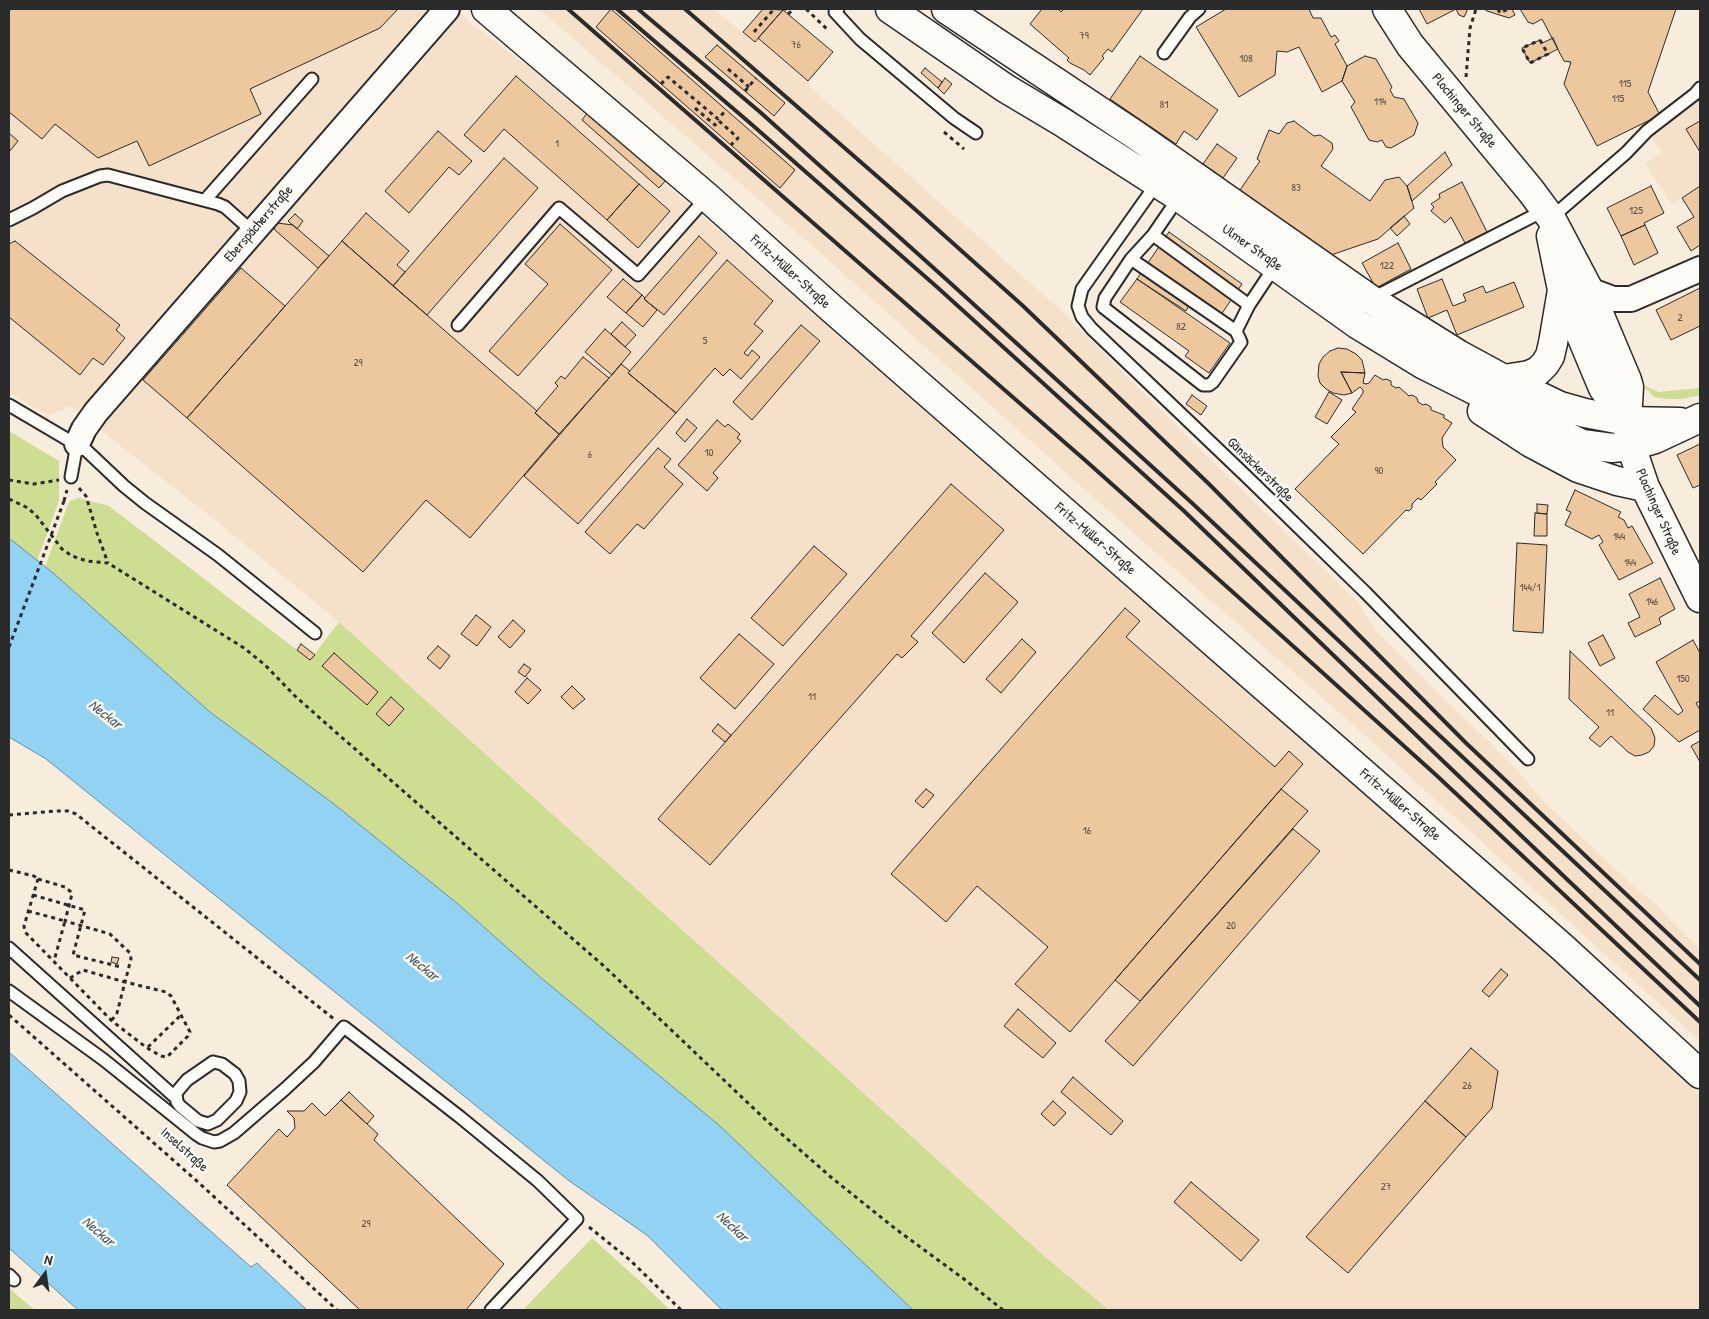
<!DOCTYPE html>
<meta charset="utf-8">
<style>
body{margin:0}
#map{position:relative;width:1709px;height:1319px;overflow:hidden;background:#f8ecdc;font-family:"Patrick Hand",sans-serif}
canvas{display:block}
.frame{position:absolute;inset:0;border:10px solid #2b2b2b;pointer-events:none}
.north{position:absolute;left:20px;top:1249px;width:50px;height:50px;-webkit-text-stroke:4px #fdfcf7;paint-order:stroke;rotate:14deg;font-size:14px;font-weight:700;line-height:20px;text-align:center;color:#2b2b2b}
.north::after{content:'';display:block;margin:auto;width:18px;height:22px;background:#2b2b2b;clip-path:polygon(50% 0,100% 100%,50% 72%,0 100%)}
</style>
<div id="map">
<canvas width="1709" height="1319"></canvas>
<div class="frame"></div>
<div class="north">N</div>
</div>
<script>
const c = document.querySelector('canvas').getContext('2d');
c.lineJoin = 'round';
function fillPath(path, color) { c.fillStyle = color; c.fill(path, 'evenodd'); }
const poly = rows => new Path2D(rows.map(r => 'M' + r).join(''));
function strokePath(path, color, width, dash) { c.strokeStyle = color; c.lineWidth = width; c.lineCap = dash ? 'butt' : 'round'; c.setLineDash(dash || []); c.stroke(path); }
function drawText(font, color, halo, rows, align = 'center') {
  c.font = font + ' "Patrick Hand",sans-serif'; c.lineWidth = 5; c.setLineDash([]); c.textBaseline = 'middle'; c.strokeStyle = halo; c.fillStyle = color; for (const [text, x, y, turn = 0] of rows) {
    c.save(); c.translate(x, y); c.rotate((+turn || 0) * Math.PI / 180); c.textAlign = isNaN(turn) ? turn : align; if (halo) c.strokeText(text, 0, 0); c.fillText(text, 0, 0); c.restore();
  }
}
fillPath(poly([
 [9,9,455,9,473,25,547,81,931,415,1497,910,1700,1095,1700,1310,1109,1310,1045,1257,744,985,514,780,339,622,215,520,70,406,49,416,9,393],
 [539,9,713,9,755,42,758,38,808,81,811,88,1057,307,1209,458,1358,602,1375,630,1519,772,1537,795,1638,890,1658,906,1672,922,1700,949,1700,1041,1349,721,1139,538,826,258],
 [1700,99,1700,186,1672,204,1645,164,1662,152,1650,137]
]), '#f5e1c9');
fillPath(poly([
 [1643,385,1659,392,1700,388,1700,395,1683,399,1668,399,1654,397],
 [9,431,59,461,59,501,37,561,9,538],
 [78,498,109,506,310,660,339,622,514,780,744,985,1045,1257,1109,1310,913,1310,720,1126,539,976,458,904,334,804,210,712,45,567,68,504,70,501],
 [592,1238,643,1284,670,1310,523,1310],
 [9,1288,25,1302,35,1310,9,1310]
]), '#cdde92');
const water = poly([
 [9,538,52,572,210,712,334,804,458,904,539,976,720,1126,913,1310,722,1310,648,1236,568,1180,46,759,9,737,9,538],
 [9,1052,251,1267,257,1263,307,1310,78,1310,9,1248,9,1052]
]);
fillPath(water, '#92d2f3');
strokePath(water, '#698fa3', 1);
const building = poly([
 [11,9,398,9,380,28,250,89,261,114,149,166,137,141,98,158,55,124,42,139,9,112,9,12,11,9],
 [611,9,795,170,780,188,596,27,611,9],
 [763,9,783,10,755,42,743,32,763,9],
 [1042,9,1058,9,1061,12,1064,9,1143,9,1112,52,1108,49,1102,56,1104,58,1090,75,1084,70,1070,63,1067,60,1069,58,1030,24,1042,9],
 [1226,9,1309,9,1313,18,1321,18,1331,37,1335,35,1339,41,1335,44,1347,66,1342,81,1322,92,1299,47,1287,52,1277,51,1275,75,1239,97,1196,27,1226,9],
 [1419,9,1466,9,1467,11,1464,17,1459,15,1456,9,1427,24,1419,9],
 [1484,9,1512,9,1515,15,1509,18,1487,11,1484,9],
 [1520,9,1676,9,1648,92,1660,115,1597,146,1564,84,1571,62,1564,61,1542,19,1533,24,1528,22,1520,9],
 [783,10,833,52,808,81,758,38,783,10],
 [1553,38,1558,49,1530,63,1522,48,1540,40,1542,43,1553,38],
 [717,45,785,103,774,116,705,57,717,45],
 [1140,56,1218,110,1197,140,1184,131,1176,144,1110,99,1140,56],
 [1365,56,1376,59,1392,87,1390,90,1394,97,1404,99,1418,123,1414,135,1391,148,1386,147,1382,140,1377,142,1369,140,1351,107,1355,102,1342,81,1347,66,1365,56],
 [925,68,942,82,938,88,921,73,925,68],
 [516,76,639,184,607,220,504,129,484,152,464,135,516,76],
 [945,78,952,84,944,94,938,88,945,78],
 [588,112,667,179,659,188,582,120,588,112],
 [1294,121,1314,136,1320,135,1332,143,1333,149,1321,166,1370,201,1385,180,1399,177,1407,186,1414,208,1378,239,1331,255,1240,190,1260,161,1257,159,1269,130,1279,134,1287,123,1294,121],
 [1700,121,1700,152,1686,129,1700,121],
 [438,131,472,161,459,175,449,167,409,213,385,191,438,131],
 [9,133,18,141,9,152,9,133],
 [1217,144,1237,158,1223,178,1203,164,1217,144],
 [1445,152,1452,165,1412,201,1407,186,1445,152],
 [504,158,538,188,427,315,393,286,504,158],
 [1462,182,1487,232,1465,243,1451,217,1445,223,1431,211,1434,207,1431,204,1440,198,1439,194,1462,182],
 [639,184,670,211,638,248,607,220,639,184],
 [1651,186,1664,213,1644,223,1645,225,1621,236,1607,208,1651,186],
 [1700,186,1700,245,1691,251,1677,227,1694,217,1682,198,1700,186],
 [366,213,409,251,397,265,405,272,393,286,342,241,366,213],
 [295,214,303,221,297,229,288,221,295,214],
 [1404,216,1410,224,1397,236,1390,228,1404,216],
 [277,223,293,225,329,256,318,268,275,230,274,227,277,223],
 [560,224,612,270,518,376,489,351,548,284,525,264,560,224],
 [1645,225,1658,253,1634,265,1621,236,1645,225],
 [1169,232,1242,284,1216,322,1190,304,1186,311,1137,279,1169,232],
 [699,236,717,253,664,315,644,299,699,236],
 [15,241,120,325,116,330,125,338,103,365,93,358,80,375,9,317,9,244,15,241],
 [342,241,537,411,535,413,559,434,470,538,426,500,363,572,187,418,342,241],
 [1398,243,1411,269,1376,288,1362,263,1398,243],
 [727,260,773,301,754,324,763,331,744,353,748,356,752,350,760,357,741,379,730,369,723,376,715,368,676,413,628,373,727,260],
 [241,268,285,306,187,418,143,380,241,268],
 [623,279,642,295,626,313,607,297,623,279],
 [1137,279,1230,343,1209,373,1185,356,1189,351,1120,302,1137,279],
 [1442,279,1453,306,1466,301,1463,294,1483,286,1486,293,1514,282,1524,307,1457,335,1447,310,1428,318,1417,289,1442,279],
 [1700,288,1700,326,1671,340,1656,310,1700,288],
 [642,295,645,298,644,299,657,310,643,327,626,313,642,295],
 [622,322,636,335,625,347,611,334,622,322],
 [801,325,820,341,752,420,733,402,801,325],
 [605,329,631,352,612,375,585,352,605,329],
 [1338,348,1347,349,1356,354,1362,360,1365,373,1341,372,1352,393,1344,395,1333,393,1326,389,1320,383,1318,376,1319,364,1323,357,1330,351,1338,348],
 [583,357,609,378,559,434,535,413,558,386,555,383,561,376,565,379,583,357],
 [621,364,630,371,628,373,676,413,578,524,524,476,621,364],
 [1341,372,1365,373,1363,383,1366,384,1369,383,1375,375,1383,380,1386,379,1391,381,1391,385,1396,388,1399,387,1409,396,1412,395,1417,398,1418,402,1423,405,1426,404,1431,407,1431,410,1444,415,1444,418,1452,423,1442,438,1443,447,1456,460,1435,482,1437,484,1421,500,1418,498,1412,504,1412,508,1409,511,1406,510,1363,554,1295,489,1339,444,1331,437,1356,412,1352,409,1363,393,1363,390,1360,387,1352,393,1341,372],
 [1329,392,1342,400,1327,424,1315,417,1329,392],
 [1192,395,1207,406,1201,415,1186,404,1192,395],
 [687,419,697,428,685,442,676,433,687,419],
 [717,420,725,427,728,424,740,434,737,438,741,441,713,473,718,478,707,491,678,465,717,420],
 [1700,444,1700,485,1693,488,1677,455,1700,444],
 [658,448,671,459,664,467,683,484,644,529,637,524,610,554,585,532,658,448],
 [951,484,1004,530,911,636,918,642,902,658,897,654,710,865,658,819,951,484],
 [1575,490,1621,512,1618,517,1624,520,1628,528,1632,526,1653,563,1619,580,1599,545,1603,542,1599,535,1592,539,1565,525,1571,512,1566,510,1575,490],
 [1537,504,1548,505,1547,514,1537,513,1537,504],
 [1535,513,1547,514,1547,536,1534,536,1535,513],
 [1517,543,1547,545,1543,633,1513,631,1517,543],
 [814,546,847,574,783,646,751,618,814,546],
 [985,573,1018,602,964,663,932,633,985,573],
 [1660,578,1675,609,1659,618,1661,624,1635,637,1628,623,1640,617,1629,594,1660,578],
 [1125,608,1140,621,1126,637,1275,767,1289,751,1303,764,1070,1032,1015,984,1048,947,977,886,946,922,891,874,1125,608],
 [476,615,491,627,477,646,461,634,476,615],
 [513,620,525,631,510,648,498,637,513,620],
 [739,634,774,664,735,709,700,678,739,634],
 [1603,635,1615,658,1600,666,1588,643,1603,635],
 [1022,639,1036,652,1001,693,986,679,1022,639],
 [1693,640,1700,653,1700,701,1696,703,1700,710,1700,730,1679,742,1643,709,1655,695,1678,715,1683,711,1656,662,1693,640],
 [301,644,315,655,310,660,297,650,301,644],
 [438,646,450,656,440,669,427,658,438,646],
 [1570,651,1651,728,1655,738,1654,746,1649,752,1642,755,1635,756,1628,752,1611,736,1600,747,1589,738,1599,727,1569,699,1570,651],
 [334,653,378,692,367,705,322,666,334,653],
 [524,664,531,669,525,677,518,672,524,664],
 [527,678,541,690,528,704,515,692,527,678],
 [572,686,585,699,573,709,561,697,572,686],
 [391,697,404,709,389,726,376,714,391,697],
 [718,724,731,735,725,742,712,731,718,724],
 [1700,741,1700,762,1691,746,1700,741],
 [926,789,934,795,923,808,915,801,926,789],
 [1281,789,1308,811,1140,1001,1115,980,1281,789],
 [1293,829,1320,851,1133,1066,1105,1041,1293,829],
 [112,957,119,958,117,964,111,962,112,957],
 [1501,969,1508,975,1489,997,1482,991,1501,969],
 [1018,1009,1056,1043,1043,1058,1004,1026,1018,1009],
 [1471,1048,1498,1071,1492,1108,1466,1137,1425,1101,1471,1048],
 [1073,1077,1123,1121,1111,1135,1061,1092,1073,1077],
 [349,1092,374,1116,367,1124,341,1100,349,1092],
 [341,1100,378,1134,374,1140,504,1264,466,1310,360,1310,227,1185,279,1129,287,1137,295,1128,294,1118,287,1111,304,1111,312,1103,325,1116,341,1100],
 [1053,1101,1066,1113,1054,1126,1041,1114,1053,1101],
 [1425,1101,1466,1137,1348,1273,1306,1237,1425,1101],
 [1191,1182,1259,1240,1241,1261,1174,1202,1191,1182]
]);
fillPath(building, '#edc89e');
strokePath(building, '#2b2b2b', 1);
const service = poly([
 [838,9,835,12,860,39,954,118,976,133],
 [1164,53,1190,17,1199,9],
 [1157,183,1082,289,1078,306,1082,317,1092,329,1247,477,1365,592,1528,759],
 [1179,197,1153,235,1131,259,1105,298,1103,307,1203,385,1209,385,1213,382,1241,342,1236,331],
 [206,199,312,79],
 [1551,218,1626,153,1647,131,1695,94,1700,88],
 [9,220,33,208,62,191,100,176,108,175,218,204,225,207,253,232],
 [1153,235,1249,305],
 [1131,259,1236,331,1249,305,1275,266],
 [1371,299,1545,210],
 [458,325,559,208,638,275,707,197],
 [9,405,87,451,124,486,145,503,218,555,315,633],
 [71,477,77,444],
 [9,948,176,1098],
 [9,991,104,1060,196,1134,202,1138,214,1142,220,1141,234,1133,285,1089,314,1062,344,1027,460,1117,538,1181,577,1219,491,1310],
 [213,1062,222,1064,235,1074,239,1081,240,1092,236,1101,217,1120,208,1124,198,1121,180,1106,177,1102,176,1093,187,1080,213,1062],
 [9,1275,14,1280]
]);
const minor = poly([
 [1589,290,1613,299,1631,299,1700,269],
 [77,444,84,429,96,412,447,9]
]);
const tertiary = poly([
 [486,9,707,197,831,308,1562,947,1700,1074],
 [1387,9,1410,45,1531,191,1551,218,1589,290,1627,380,1629,387,1627,421],
 [1551,236,1562,290,1603,388,1627,421],
 [1504,379,1529,375,1538,371,1545,364,1550,356,1553,343,1562,290]
]);
const secondary = poly([
 [890,9,1005,88,1062,122,1179,197,1357,324,1424,365,1582,444,1612,448,1631,446,1655,439,1700,418],
 [946,9,1137,136,1370,299,1458,354,1504,379,1560,406,1585,413,1627,421,1680,422],
 [1482,411,1531,443,1578,468,1617,481,1645,487],
 [1628,428,1631,446,1645,487,1700,598]
]);
strokePath(service, '#2b2b2b', 15);
strokePath(minor, '#2b2b2b', 28);
strokePath(tertiary, '#2b2b2b', 31);
strokePath(secondary, '#2b2b2b', 31);
strokePath(poly([
 [784,9,787,9],
 [806,9,828,30],
 [1498,9,1500,13,1508,9],
 [788,14,794,9],
 [754,32,774,9],
 [1540,40,1548,54,1530,63,1522,48,1540,40],
 [728,69,749,87],
 [1466,77,1470,28,1476,9],
 [661,84,668,77,718,119,726,110],
 [745,91,756,78],
 [695,108,715,125,719,121,738,138,731,145],
 [944,132,964,149],
 [9,480,34,484,59,480],
 [79,488,86,496,97,533,108,563],
 [9,499,26,507,35,514,62,549,72,556,87,561,108,563,244,648,265,665,295,696,339,735,605,967,768,1122,832,1178,897,1230,964,1279,1003,1310],
 [64,501,67,490],
 [9,815,56,811,68,811,76,814,334,1019],
 [9,870,34,876,38,879],
 [38,879,65,887,71,892,72,894,65,921,110,934,130,953,131,959,125,982,166,992,171,996,190,1032,188,1036,167,1057,161,1056,147,1048,112,1021,25,932,24,926,38,879],
 [33,895,85,910,73,955,121,967],
 [28,911,65,921,54,961],
 [70,978,83,970,125,982,117,1013,112,1020],
 [9,1015,198,1182,337,1310],
 [148,1047,181,1015],
 [589,1227,630,1260,681,1310]
]), '#2b2b2b', 3, [4, 4]);
strokePath(service, '#fdfcf7', 11);
strokePath(minor, '#fdfcf7', 24);
strokePath(tertiary, '#fdfcf7', 28);
strokePath(secondary, '#fdfcf7', 28);
strokePath(poly([
 [568,9,1086,461,1273,628,1435,774,1700,1022],
 [617,9,750,123,937,287,1184,511,1444,762,1700,1006],
 [638,9,760,112,947,280,1192,503,1700,980],
 [685,9,917,211,1022,305,1209,484,1466,743,1700,964]
]), '#2b2b2b', 4);
strokePath(poly([
 [9,647,64,501]
]), '#2b2b2b', 3, [4, 4]);
drawText('11px', '#5c5248', null, [
 ["79",1084,36],
 ["76",796,45],
 ["108",1246,59],
 ["115",1625,84],
 ["115",1618,99],
 ["114",1380,102],
 ["81",1164,105],
 ["1",557,144],
 ["83",1296,188],
 ["125",1636,211],
 ["122",1387,266],
 ["2",1680,318],
 ["82",1181,327],
 ["5",705,341],
 ["29",358,363],
 ["10",709,453],
 ["6",590,455],
 ["90",1379,471],
 ["144",1619,537],
 ["144",1630,563],
 ["144/1",1530,588],
 ["146",1652,602],
 ["150",1683,679],
 ["11",812,697],
 ["11",1610,713],
 ["16",1087,831],
 ["20",1231,926],
 ["26",1467,1086],
 ["27",1386,1187],
 ["29",366,1224]
]);
drawText('14px', '#2b2b2b', '#fdfcf7', [
 ["Plochinger Straße",1464,111,50],
 ["Eberspächerstraße",259,224,-49],
 ["Ulmer Straße",1252,248,35],
 ["Fritz-Müller-Straße",790,272,42],
 ["Gänsäckerstraße",1260,470,44],
 ["Plochinger Straße",1658,512,66],
 ["Fritz-Müller-Straße",1095,539,41],
 ["Fritz-Müller-Straße",1400,805,41],
 ["Inselstraße",184,1150,42]
]);
drawText('italic 15px', '#4a5d67', '#fdfcf7', [
 ["Neckar",105,715,38],
 ["Neckar",422,967,39],
 ["Neckar",732,1227,43],
 ["Neckar",98,1232,41]
]);
</script>
